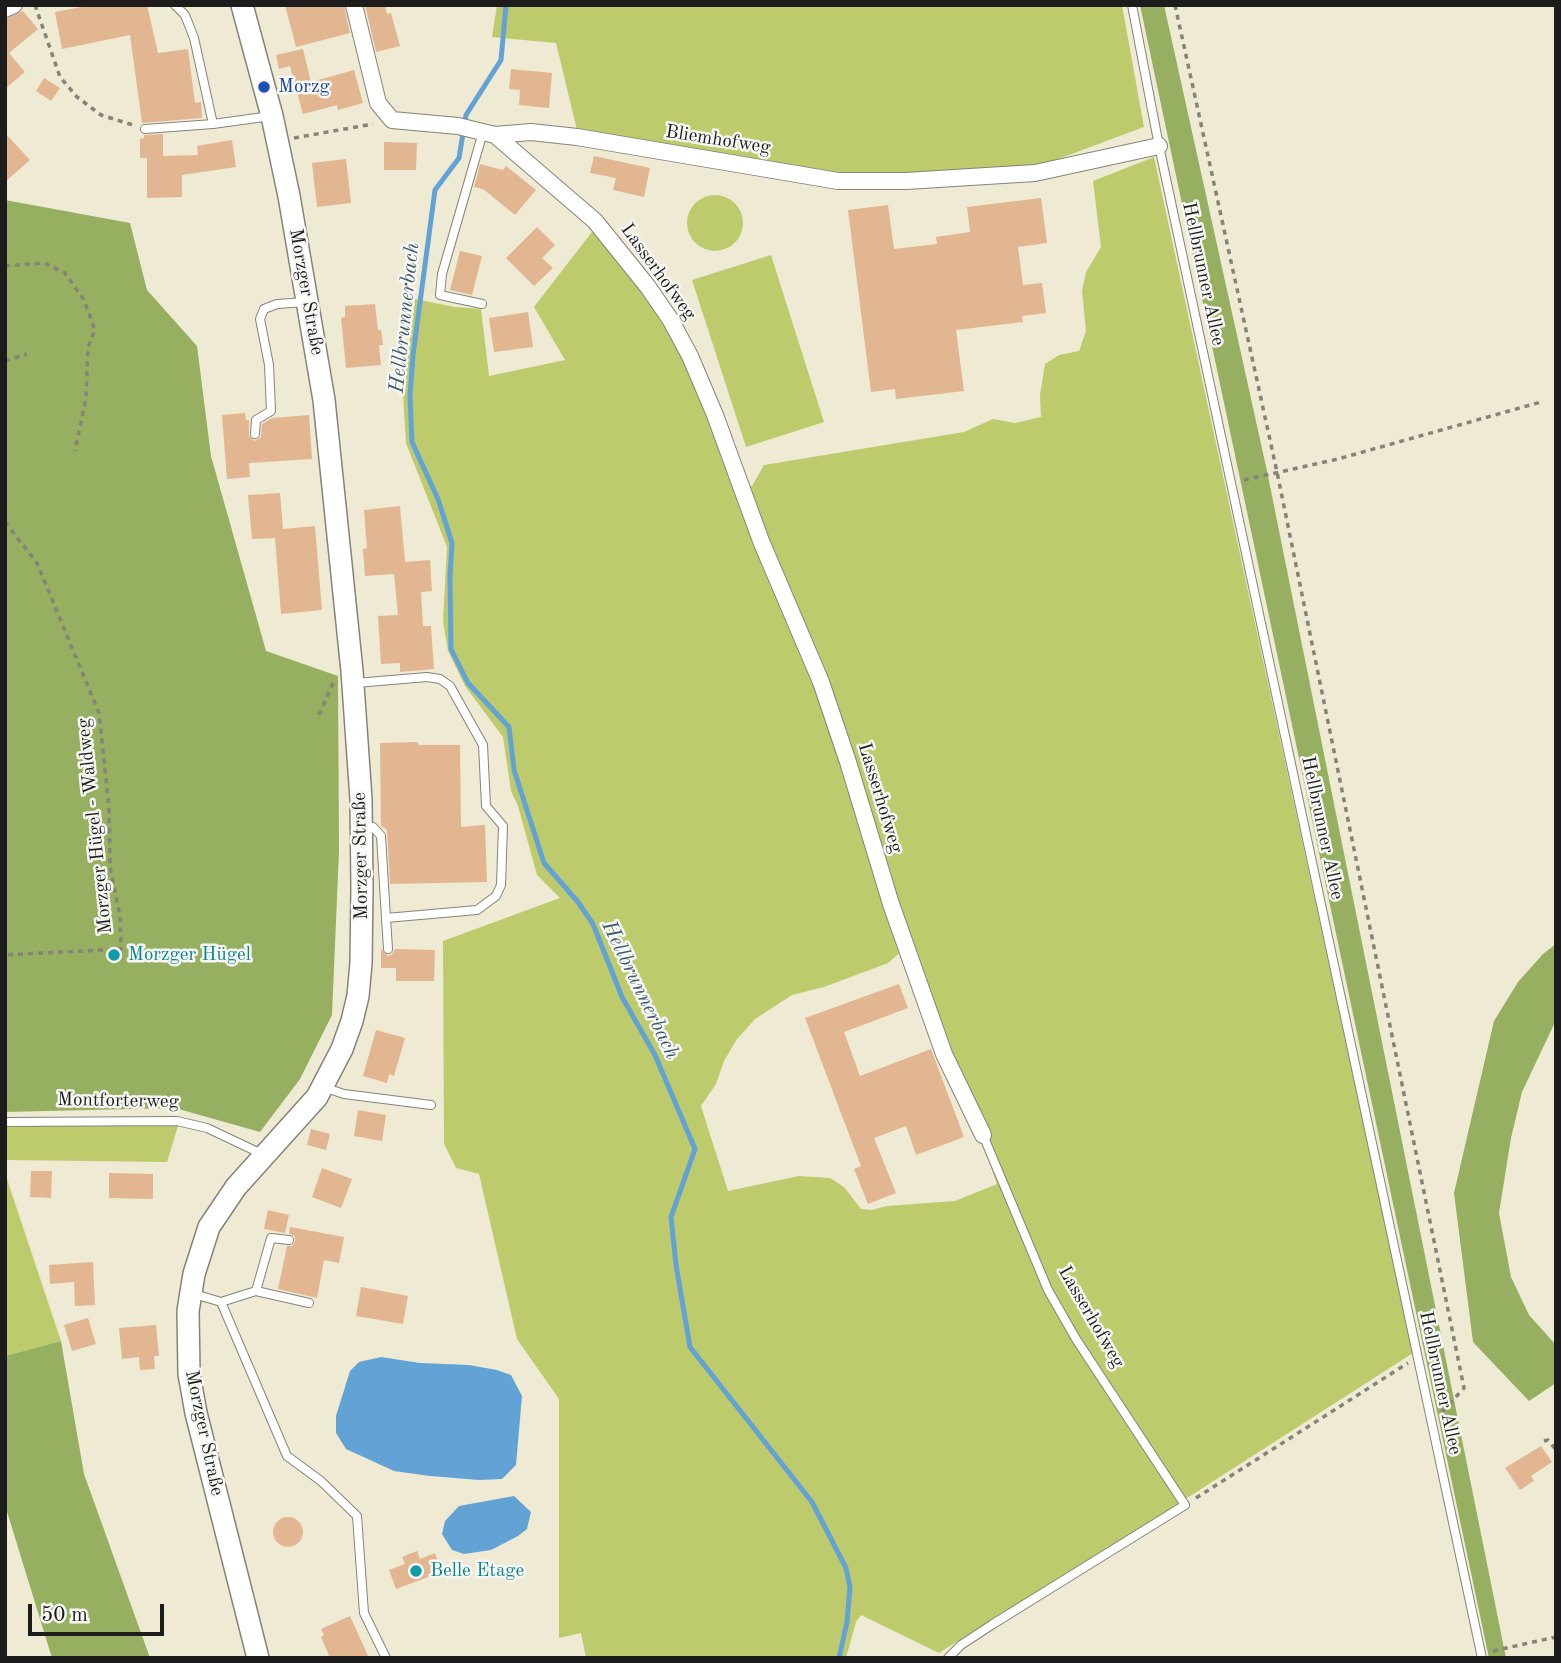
<!DOCTYPE html>
<meta charset="utf-8">
<style>
body{margin:0}
#map{position:relative;width:1561px;height:1663px;overflow:hidden;background:#efead4;font-family:"Old Standard TT",serif}
canvas{display:block}
.frame{position:absolute;inset:0;border:7px solid #1c1c1c;pointer-events:none}
.scale{position:absolute;left:28px;top:1604px;width:136px;height:32px;box-sizing:border-box;border:4px solid #1c1c1c;border-top:0;padding-left:9px;font-size:21px;line-height:24px;white-space:nowrap;color:#1c1c1c;-webkit-text-stroke:5px #f6f6f2;paint-order:stroke}
</style>
<div id="map">
<canvas width="1561" height="1663"></canvas>
<div class="frame"></div>
<div class="scale">50 m</div>
</div>
<script>
const c = document.querySelector('canvas').getContext('2d');
c.lineJoin = 'round';
function fillPath(path, color) { c.fillStyle = color; c.fill(path, 'evenodd'); }
const poly = rows => new Path2D(rows.map(r => 'M' + r).join(''));
function strokePath(path, color, width, dash) { c.strokeStyle = color; c.lineWidth = width; c.lineCap = dash ? 'butt' : 'round'; c.setLineDash(dash || []); c.stroke(path); }
function drawText(font, color, halo, rows, align = 'center') {
  c.font = font + ' "Old Standard TT",serif'; c.lineWidth = 5; c.setLineDash([]); c.textBaseline = 'middle'; c.strokeStyle = halo; c.fillStyle = color; for (const [text, x, y, turn = 0] of rows) {
    c.save(); c.translate(x, y); c.rotate((+turn || 0) * Math.PI / 180); c.textAlign = isNaN(turn) ? turn : align; if (halo) c.strokeText(text, 0, 0); c.fillText(text, 0, 0); c.restore();
  }
}
fillPath(poly([
 [497,5,1122,5,1144,127,1045,164,987,172,931,175,824,173,577,130,556,43,492,37],
 [1154,157,1413,1353,1081,1566,997,1616,939,1653,861,1615,856,1622,846,1658,586,1658,581,1633,559,1638,559,1399,517,1339,479,1174,456,1168,444,1144,443,941,560,898,537,875,518,806,511,791,503,737,465,686,448,651,443,621,447,547,406,443,403,394,415,299,455,307,481,309,489,376,565,360,534,307,595,228,676,336,738,491,752,486,764,465,964,432,993,419,1015,423,1041,417,1040,395,1045,364,1059,355,1079,351,1086,331,1082,291,1086,272,1101,247,1093,181],
 [903,950,982,1141,997,1184,955,1201,887,1206,872,1210,861,1209,844,1187,830,1178,799,1176,728,1191,701,1106,716,1084,724,1061,737,1039,755,1019,792,995,824,987,888,963],
 '687 223a28 28 0 1 1 56 0a28 28 0 1 1-56 0Z',
 [771,255,824,422,746,447,692,280],
 [93,1123,178,1126,167,1162,5,1160,5,1126],
 [5,1173,61,1341,5,1356]
]), '#bdcb6d');
fillPath(poly([
 [1140,5,1164,5,1267,471,1506,1658,1489,1658],
 [5,200,130,223,147,290,197,346,211,456,266,651,338,676,339,850,332,1015,300,1079,260,1132,175,1108,5,1112],
 [1556,944,1556,1020,1522,1092,1511,1138,1499,1213,1511,1277,1529,1315,1556,1345,1556,1383,1529,1401,1473,1342,1454,1193,1494,1021,1518,982,1543,954],
 [61,1341,84,1474,150,1658,52,1658,5,1505,5,1356]
]), '#96af60');
fillPath(poly([
 [381,1357,420,1363,469,1365,497,1370,511,1375,522,1396,516,1465,502,1479,479,1480,430,1476,394,1471,346,1449,336,1433,336,1416,350,1371,359,1362],
 [514,1496,531,1512,527,1529,518,1536,491,1550,464,1554,452,1550,442,1534,445,1521,459,1506]
]), '#63a2d5');
strokePath(poly([
 [506,5,501,60,466,115,459,158,435,190,413,355,410,396,412,442,438,499,452,543,450,577,451,649,468,683,509,727,514,770,544,863,578,902,593,924,622,997,655,1055,695,1149,671,1217,676,1265,690,1347,812,1502,846,1568,850,1587,847,1622,839,1658]
]), '#63a2d5', 5);
fillPath(poly([
 [92,5,147,5,158,53,188,49,195,103,201,102,202,118,142,123,130,35,62,49,55,12],
 [285,5,344,5,350,33,296,47],
 [365,5,385,5,387,14,391,13,400,46,376,52],
 [23,11,38,29,9,53,25,72,5,89,5,19],
 [303,49,311,82,354,70,363,103,338,110,337,105,303,114,290,66,279,69,276,55],
 [511,69,552,73,549,108,519,105,520,90,509,89],
 [44,78,60,88,51,101,36,91],
 [5,133,30,160,5,182],
 [163,134,163,156,198,155,197,146,232,140,236,167,182,175,182,197,147,198,147,158,140,158,140,139,144,138,144,135],
 [384,142,417,143,416,170,384,170],
 [594,156,650,168,644,197,613,190,616,178,590,173],
 [346,159,351,203,317,207,312,163],
 [480,164,503,170,506,166,536,190,515,215,483,189,474,187],
 [1041,198,1047,243,1018,247,1023,285,1042,283,1046,313,1022,316,1023,322,956,330,964,391,896,399,895,389,871,392,848,210,888,205,894,249,937,244,936,237,970,232,967,207],
 [537,227,555,245,542,258,553,268,534,286,506,258],
 [460,251,482,256,472,295,450,290],
 [375,304,378,330,381,330,383,345,379,345,381,365,346,368,341,318,345,317,345,306],
 [528,312,533,347,494,352,489,318],
 [245,413,246,420,249,420,249,436,255,441,261,437,262,424,272,418,309,415,312,459,249,463,250,477,227,479,222,415],
 [280,493,283,529,315,526,322,610,281,614,275,538,252,539,248,495],
 [400,506,405,562,430,560,432,591,421,592,423,626,431,626,434,669,400,672,400,663,381,664,378,616,398,615,394,574,365,576,363,549,367,548,364,510],
 [418,742,418,745,460,745,461,827,485,825,487,882,390,884,387,830,381,826,380,743],
 [381,949,388,956,392,954,395,949,435,950,434,981,396,981,396,968,381,968],
 [899,984,908,1008,844,1032,860,1076,931,1049,964,1137,916,1155,906,1126,874,1138,896,1193,868,1204,854,1169,861,1166,805,1018],
 [376,1030,405,1038,394,1076,389,1074,387,1083,363,1076],
 [358,1110,386,1115,382,1141,354,1136],
 [311,1129,330,1134,326,1150,307,1145],
 [322,1168,352,1179,341,1208,312,1197],
 [31,1171,52,1171,51,1198,30,1197],
 [109,1173,153,1174,153,1199,109,1198],
 [268,1210,289,1215,285,1233,264,1229],
 [290,1227,344,1237,339,1263,324,1260,317,1298,278,1289,287,1246,292,1246,295,1241,295,1237,289,1233],
 [93,1262,95,1305,75,1306,74,1282,50,1284,49,1265],
 [361,1287,408,1296,403,1324,356,1316],
 [88,1318,96,1344,72,1351,64,1325],
 [156,1325,159,1356,154,1356,155,1369,140,1370,139,1357,122,1359,119,1328],
 [1541,1446,1552,1462,1531,1476,1534,1481,1520,1490,1505,1468],
 '273 1532a15 15 0 1 1 30 0a15 15 0 1 1-30 0Z',
 [417,1551,420,1559,435,1553,442,1572,396,1589,389,1570,405,1564,402,1557],
 [350,1616,369,1658,330,1658,321,1637,324,1635,321,1629]
]), '#e2b690');
const service = poly([
 [175,5,185,15,194,38,213,124],
 [1132,5,1159,146,1482,1658],
 [145,129,213,124,271,116],
 [482,304,440,295,442,274,483,132],
 [255,434,256,420,271,411,269,365,260,319,264,309,277,304,306,302],
 [356,683,427,677,440,679,450,686,483,745,486,806,503,826,501,885,496,896,477,910,386,918,381,836,373,827,362,827],
 [386,918,388,949],
 [323,1087,344,1094,431,1105],
 [5,1122,177,1121,207,1128,262,1154],
 [256,1291,271,1238,289,1240],
 [191,1293,221,1302,256,1291,309,1303],
 [221,1302,287,1456,321,1481,357,1516,364,1613,386,1658],
 [948,1658,961,1645,993,1624,1185,1505,1076,1339,1048,1290,983,1135]
]);
const minor = poly([
 [354,5,378,103,392,120,458,126,495,135,531,132,577,137,838,181,906,181,1035,173,1159,146],
 [5,9,14,5],
 [495,135,595,221,648,287,670,319,690,356,715,415,761,541,821,682,848,762,891,904,944,1054,983,1135]
]);
const tertiary = poly([
 [242,5,272,116,289,196,324,400,352,671,361,799,362,888,361,963,358,996,352,1021,342,1049,317,1097,236,1187,209,1227,194,1274,188,1311,189,1374,196,1413,258,1658]
]);
strokePath(service, '#868378', 10);
strokePath(minor, '#868378', 18);
strokePath(tertiary, '#868378', 24);
strokePath(poly([
 [35,5,60,77,77,97,101,115,133,125],
 [1175,5,1277,472,1464,1388,1441,1413],
 [294,138,373,124],
 [5,266,44,263,65,273,84,300,95,330,88,347,86,398,75,451],
 [5,361,27,354],
 [1244,480,1338,459,1541,402],
 [5,522,37,563,99,713,109,808,110,867,120,916,121,949,5,955],
 [319,715,334,681],
 [1544,1441,1548,1440,1556,1450],
 [1196,1498,1408,1363],
 [1493,1651,1556,1637]
]), '#868378', 3.5, [5, 5]);
strokePath(service, '#fff', 8);
strokePath(minor, '#fff', 16);
strokePath(tertiary, '#fff', 21);
for (const [x, y, r, color] of [
 [264,87,7,"#1a4fb4"],
 [114,955,7,"#0f9aa8"],
 [416,1571,7,"#0f9aa8"]
]) { const dot = new Path2D(); dot.arc(x, y, r, 0, 2 * Math.PI); c.fillStyle = color; c.fill(dot); strokePath(dot, '#f6f6f2', 2.5); }
drawText('19px', '#164399', '#f6f6f2', [
 ["Morzg",278,87]
], 'left');
drawText('19px', '#1c1c1c', '#f6f6f2', [
 ["Bliemhofweg",718,140,9],
 ["Lasserhofweg",658,272,54],
 ["Hellbrunner Allee",1203,274,78],
 ["Morzger Straße",306,292,80],
 ["Lasserhofweg",880,798,73],
 ["Morzger Hügel - Waldweg",95,826,-96],
 ["Hellbrunner Allee",1322,828,78],
 ["Morzger Straße",361,856,-91],
 ["Montforterweg",118,1101,1],
 ["Lasserhofweg",1091,1317,60],
 ["Hellbrunner Allee",1440,1383,78],
 ["Morzger Straße",204,1433,78]
]);
drawText('19px', '#0d838f', '#f6f6f2', [
 ["Morzger Hügel",128,955],
 ["Belle Etage",430,1571]
], 'left');
drawText('italic 21px', '#3c586f', '#f6f6f2', [
 ["Hellbrunnerbach",405,318,-84],
 ["Hellbrunnerbach",640,990,64]
]);
</script>
